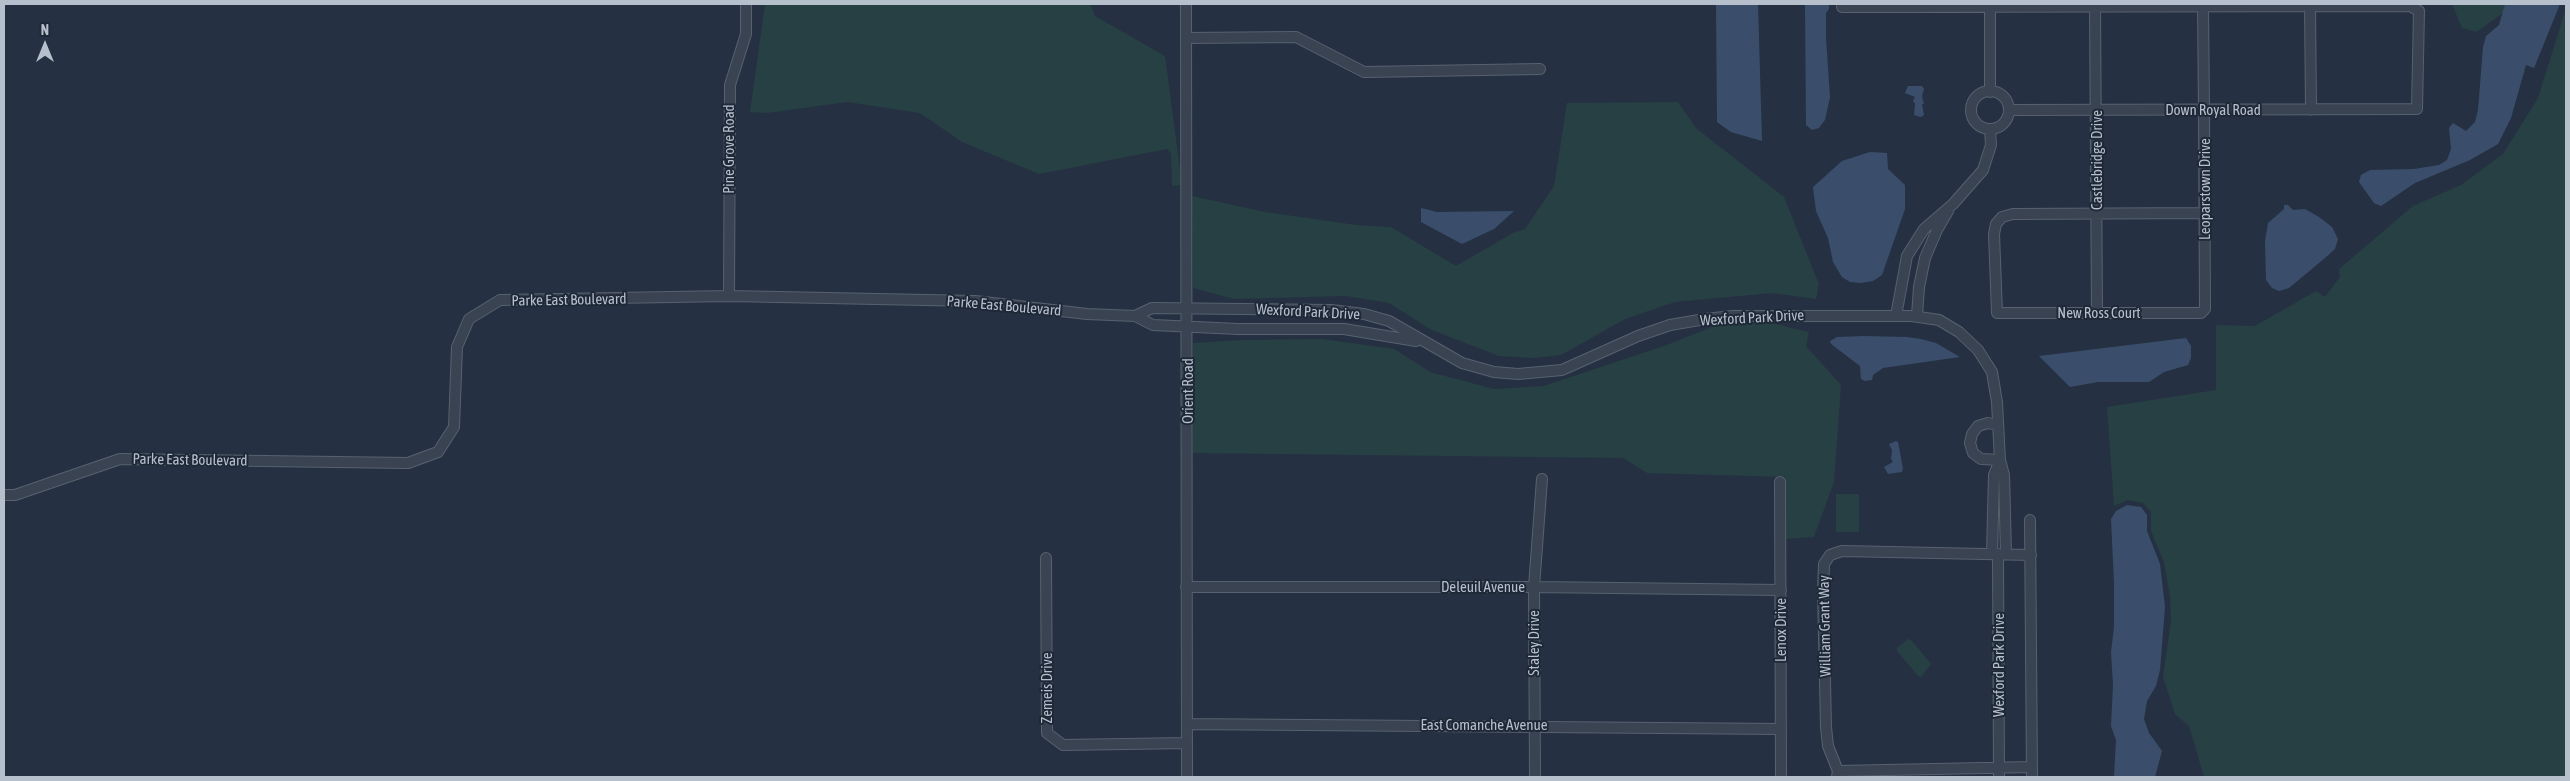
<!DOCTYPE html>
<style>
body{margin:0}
#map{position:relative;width:2570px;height:781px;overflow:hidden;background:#253142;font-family:"Asap Condensed",sans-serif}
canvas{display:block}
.frame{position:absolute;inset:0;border:5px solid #b6bfcc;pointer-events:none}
.north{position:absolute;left:20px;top:20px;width:50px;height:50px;-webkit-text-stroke:4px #1e2837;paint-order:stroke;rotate:0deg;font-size:14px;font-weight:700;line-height:20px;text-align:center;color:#b6bfcc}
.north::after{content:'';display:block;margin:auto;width:18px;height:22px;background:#b6bfcc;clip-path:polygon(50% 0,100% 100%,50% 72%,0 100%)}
</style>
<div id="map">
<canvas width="2570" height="781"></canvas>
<div class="frame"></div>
<div class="north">N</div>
</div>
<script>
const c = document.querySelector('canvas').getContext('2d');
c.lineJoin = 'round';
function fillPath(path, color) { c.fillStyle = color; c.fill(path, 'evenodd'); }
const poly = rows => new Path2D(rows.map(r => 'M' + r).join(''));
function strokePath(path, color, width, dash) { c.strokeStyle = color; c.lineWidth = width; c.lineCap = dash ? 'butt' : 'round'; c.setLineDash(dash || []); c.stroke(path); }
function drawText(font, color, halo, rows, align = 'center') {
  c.font = font + ' "Asap Condensed",sans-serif'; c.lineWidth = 4; c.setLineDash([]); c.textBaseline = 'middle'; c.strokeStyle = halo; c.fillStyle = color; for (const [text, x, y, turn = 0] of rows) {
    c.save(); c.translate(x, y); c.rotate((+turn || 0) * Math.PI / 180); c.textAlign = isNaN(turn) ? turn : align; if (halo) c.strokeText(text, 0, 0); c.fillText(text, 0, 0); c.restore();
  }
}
fillPath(poly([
 [765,4,1090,4,1095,16,1165,56,1182,185,1172,186,1171,154,1167,149,1039,174,962,142,920,113,847,102,767,113,750,112],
 [2452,4,2505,4,2503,13,2476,32,2462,28],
 [2566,8,2566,777,2204,777,2189,726,2175,714,2163,677,2171,621,2170,597,2164,562,2151,531,2151,512,2143,503,2128,500,2114,506,2107,407,2216,390,2216,325,2255,326,2316,291,2325,297,2340,277,2339,269,2413,206,2461,185,2503,154,2538,98],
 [1678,102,1696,128,1784,197,1819,284,1816,299,1772,293,1675,302,1625,319,1561,355,1534,358,1499,356,1473,346,1432,330,1389,303,1346,296,1234,299,1193,288,1192,196,1265,212,1356,225,1391,227,1456,266,1513,233,1525,229,1554,186,1567,103],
 [1767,322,1809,332,1806,346,1841,385,1834,482,1814,537,1786,539,1785,477,1647,473,1623,458,1193,453,1193,343,1242,340,1322,339,1394,349,1430,372,1494,389,1544,386,1664,346,1715,326],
 [1836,494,1859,494,1859,532,1836,532],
 [1908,639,1911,640,1931,664,1921,677,1918,676,1897,651,1897,648]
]), '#274043');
fillPath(poly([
 [1716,4,1758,4,1762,141,1731,132,1717,122],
 [1805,4,1829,4,1829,9,1826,13,1826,38,1830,97,1825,120,1819,128,1812,130,1806,125],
 [2505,4,2560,4,2534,68,2526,65,2511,118,2498,144,2470,160,2415,183,2381,206,2374,203,2359,182,2361,175,2370,170,2414,169,2439,165,2447,160,2451,149,2449,128,2453,123,2466,131,2475,122,2478,110,2483,47,2486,36,2499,25],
 [1908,86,1922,86,1924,89,1922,96,1924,104,1922,104,1924,115,1921,117,1914,115,1915,104,1913,101,1915,97,1905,93],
 [1870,152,1887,153,1888,169,1905,185,1905,209,1882,275,1873,281,1861,283,1850,282,1842,277,1833,262,1828,238,1816,211,1813,187,1842,161],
 [2284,205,2288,205,2293,210,2305,209,2319,217,2332,227,2338,239,2335,249,2325,258,2289,288,2279,291,2272,288,2266,280,2265,241,2268,223,2284,209],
 [1421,208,1437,212,1514,211,1494,229,1462,244,1421,222],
 [1864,336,1907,337,1921,339,1936,343,1960,357,1883,368,1873,375,1872,380,1865,381,1861,379,1860,366,1831,344,1830,341,1837,337],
 [2186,338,2191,346,2191,358,2188,365,2164,372,2149,382,2098,382,2070,387,2039,356],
 [1896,441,1898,442,1903,469,1902,472,1888,474,1884,467,1893,462,1891,459,1892,450,1889,444],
 [2127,505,2141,507,2147,515,2147,531,2160,564,2165,607,2160,670,2156,686,2147,701,2144,719,2149,733,2162,751,2155,777,2114,777,2116,740,2111,726,2113,685,2111,652,2114,627,2114,583,2111,519,2116,511]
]), '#3a4e6b');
const minor = poly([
 [1186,4,1187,777],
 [2203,4,2204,110,2205,309,2201,313,1997,313,1994,234,1996,224,2002,217,2013,214,2205,213],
 [2310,4,2311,110],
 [2095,6,2097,313],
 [1842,7,2410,6,2419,11,2417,109,2009,110],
 [1186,38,1296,37,1364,72,1540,69],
 '1971 110a19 19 0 1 1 38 0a19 19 0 1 1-38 0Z',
 [1990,92,1990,6],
 [729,296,730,85,746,34,746,4],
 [1135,316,1153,325,1238,329,1344,329,1416,341],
 [1896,316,1907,256,1924,229,1953,204,1983,170,1991,145,1990,129],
 [1917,316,1919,287,1925,258,1937,230,1948,211],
 [1997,425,1988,423,1978,426,1972,434,1970,443,1973,453,1981,459,2000,460],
 [1780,482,1781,777],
 [4,495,15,495,120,459,408,463,438,452,454,427,457,347,469,319,500,300,729,296,975,301,1087,314,1135,316,1152,308,1331,310,1364,314,1389,321,1462,363,1494,372,1518,374,1562,370,1638,336,1670,325,1705,319,1733,316,1912,316,1939,320,1959,332,1978,350,1992,372,1997,402,2000,460,2004,475,2006,554],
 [2030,520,2032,777],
 [1992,554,1994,475,2000,460],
 [1998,554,1999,777],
 [1046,558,1047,733,1063,745,1187,743],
 [1186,587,1534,587,1781,590],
 [1187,724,1781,729],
 [1838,771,2032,767],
 [1535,777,1534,587,1542,479],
 [1837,777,1838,771,1828,746,1826,727,1823,591,1824,564,1830,555,1842,551,2031,555]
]);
strokePath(minor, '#57616f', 12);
strokePath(minor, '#3a4352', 10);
drawText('15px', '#b6bfcc', '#1e2837', [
 ["Down Royal Road",2213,110],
 ["Pine Grove Road",729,149,-90],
 ["Castlebridge Drive",2097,160,-90],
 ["Leoparstown Drive",2205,189,-90],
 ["Parke East Boulevard",569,300,-1],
 ["Parke East Boulevard",1004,306,5],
 ["Wexford Park Drive",1308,312,3],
 ["New Ross Court",2099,313],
 ["Wexford Park Drive",1752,318,-3],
 ["Orient Road",1188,391,-90],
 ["Parke East Boulevard",190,460,1],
 ["Deleuil Avenue",1483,587],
 ["William Grant Way",1825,626,-91],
 ["Lenox Drive",1781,630,-90],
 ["Staley Drive",1534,643,-90],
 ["Wexford Park Drive",1999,665,-90],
 ["Zemeis Drive",1047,688,-90],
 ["East Comanche Avenue",1484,725]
]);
</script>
